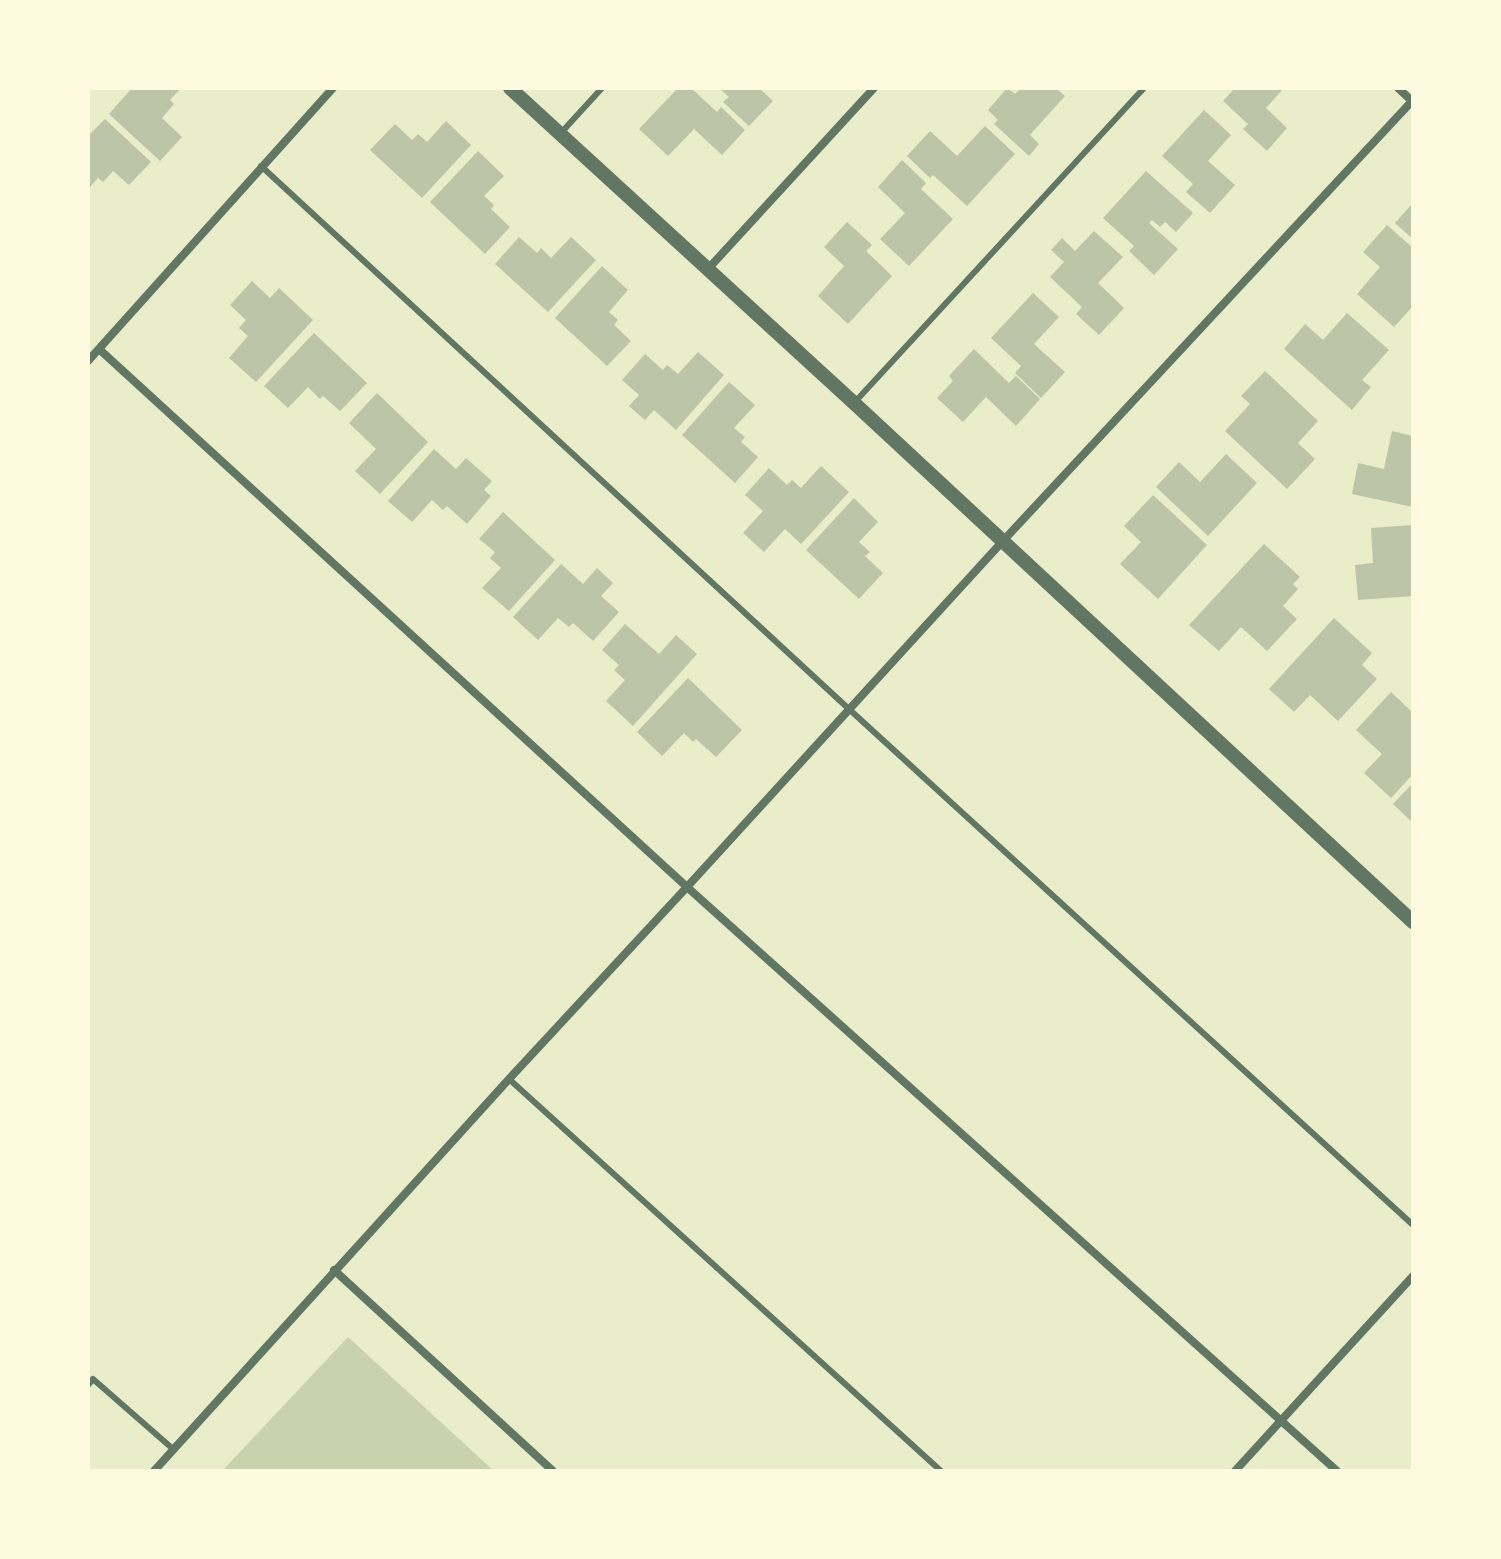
<!DOCTYPE html>
<style>
body{margin:0}
#map{position:relative;width:1501px;height:1559px;overflow:hidden;background:#e9edc9;font-family:"Work Sans",sans-serif}
canvas{display:block}
.frame{position:absolute;inset:0;border:90px solid #fefae0;pointer-events:none}
</style>
<div id="map">
<canvas width="1501" height="1559"></canvas>
<div class="frame"></div>
</div>
<script>
const c = document.querySelector('canvas').getContext('2d');
c.lineJoin = 'round';
function fillPath(path, color) { c.fillStyle = color; c.fill(path, 'evenodd'); }
const poly = rows => new Path2D(rows.map(r => 'M' + r).join(''));
function strokePath(path, color, width, dash) { c.strokeStyle = color; c.lineWidth = width; c.lineCap = dash ? 'butt' : 'round'; c.setLineDash(dash || []); c.stroke(path); }
fillPath(poly([
 [348,1337,494,1471,222,1471]
]), '#cad2ad');
fillPath(poly([
 [132,88,181,88,170,100,174,104,162,118,182,137,160,161,109,114],
 [678,88,691,88,717,112,721,107,745,130,722,155,694,129,668,156,639,129],
 [719,88,759,88,773,101,749,126,723,102,729,97],
 [1007,88,1015,94,1021,88,1056,88,1065,96,1030,135,1039,144,1029,156,994,124,998,120,988,110],
 [1235,88,1284,88,1266,108,1287,128,1267,151,1243,129,1248,124,1223,101],
 [1204,110,1231,135,1208,161,1235,185,1210,213,1186,192,1193,184,1162,156],
 [105,119,151,162,129,185,113,171,103,182,98,178,88,189,88,136],
 [446,121,471,145,422,198,370,150,395,124,412,140,418,134,427,142],
 [985,126,1015,154,967,206,933,175,930,178,907,156,930,131,957,156],
 [478,151,504,176,484,196,494,205,491,209,510,227,485,254,430,202],
 [902,160,926,183,921,189,953,219,909,266,880,239,905,213,878,187],
 [1146,171,1193,213,1176,232,1165,222,1160,227,1152,220,1149,223,1178,249,1154,275,1129,251,1134,246,1103,218],
 [1413,203,1413,239,1395,223],
 [847,222,872,245,866,251,892,276,848,324,818,296,844,266,824,247],
 [1387,225,1413,248,1413,306,1394,327,1357,294,1380,267,1363,252],
 [1094,231,1123,257,1098,283,1124,308,1099,335,1076,314,1082,307,1050,277,1064,262,1051,250,1062,238,1075,251],
 [519,237,537,253,541,248,551,258,571,237,596,260,548,312,495,264],
 [602,266,628,290,609,312,618,320,614,325,631,341,607,366,555,318],
 [252,281,270,298,279,288,313,320,256,382,229,358,248,336,239,328,246,320,230,305],
 [1033,293,1059,317,1034,344,1065,372,1041,398,1015,373,1021,366,991,338],
 [1347,313,1389,350,1362,380,1371,387,1352,410,1284,349,1305,324,1323,340],
 [314,333,367,383,340,411,323,396,320,399,308,387,288,408,264,386],
 [974,349,1009,383,1016,376,1040,399,1016,426,986,397,963,422,937,398,953,381,949,376],
 [698,352,724,375,676,430,654,410,645,420,629,406,639,395,622,380,645,354,663,370,667,365,678,374],
 [1265,371,1318,421,1298,443,1315,459,1287,489,1225,431,1250,404,1241,396],
 [729,382,755,405,734,428,745,437,741,442,758,457,735,483,682,435],
 [377,393,428,442,380,494,355,471,376,449,349,423],
 [1392,431,1413,436,1413,507,1352,494,1358,463,1384,469],
 [434,449,456,469,466,458,492,481,484,490,491,496,467,524,447,506,443,510,432,500,412,522,388,501],
 [1226,454,1257,483,1208,536,1156,487,1179,462,1200,482],
 [821,466,849,492,801,544,785,529,764,552,743,533,763,511,745,495,769,468,787,485,792,480,801,488],
 [1153,495,1207,545,1158,599,1120,564,1141,542,1124,526],
 [854,498,878,522,859,542,870,552,865,556,883,573,859,599,806,550],
 [503,512,555,560,509,611,482,588,501,568,490,558,495,552,479,539],
 [1413,525,1413,596,1358,600,1355,565,1373,563,1371,528],
 [1264,544,1300,577,1293,584,1298,589,1283,606,1297,619,1267,651,1241,627,1219,651,1189,625],
 [561,564,583,584,597,568,613,583,601,596,619,612,593,641,573,623,569,627,558,618,538,640,513,617],
 [1334,618,1372,653,1362,665,1377,679,1338,721,1310,695,1294,712,1269,689],
 [625,624,659,654,676,635,697,654,633,726,606,701,625,680,614,670,619,665,602,650],
 [688,678,742,730,716,757,696,739,693,742,684,733,662,756,637,732],
 [1391,692,1413,713,1413,774,1391,798,1364,773,1382,754,1356,730],
 [1413,783,1413,823,1393,804]
]), '#bcc5a7');
strokePath(poly([
 [560,134,602,88],
 [261,166,850,710,1413,1225],
 [854,403,1144,88],
 [509,1079,941,1471],
 [88,1385,93,1379,173,1449]
]), '#617663', 6);
strokePath(poly([
 [1398,88,1412,101],
 [708,269,874,88],
 [99,349,687,887,1337,1471],
 [88,361,333,88],
 [334,1270,553,1471],
 [154,1471,509,1079,687,887,1002,542,1413,100],
 [1235,1471,1413,1276]
]), '#617663', 8);
strokePath(poly([
 [510,88,854,403,1413,922]
]), '#617663', 14);
</script>
